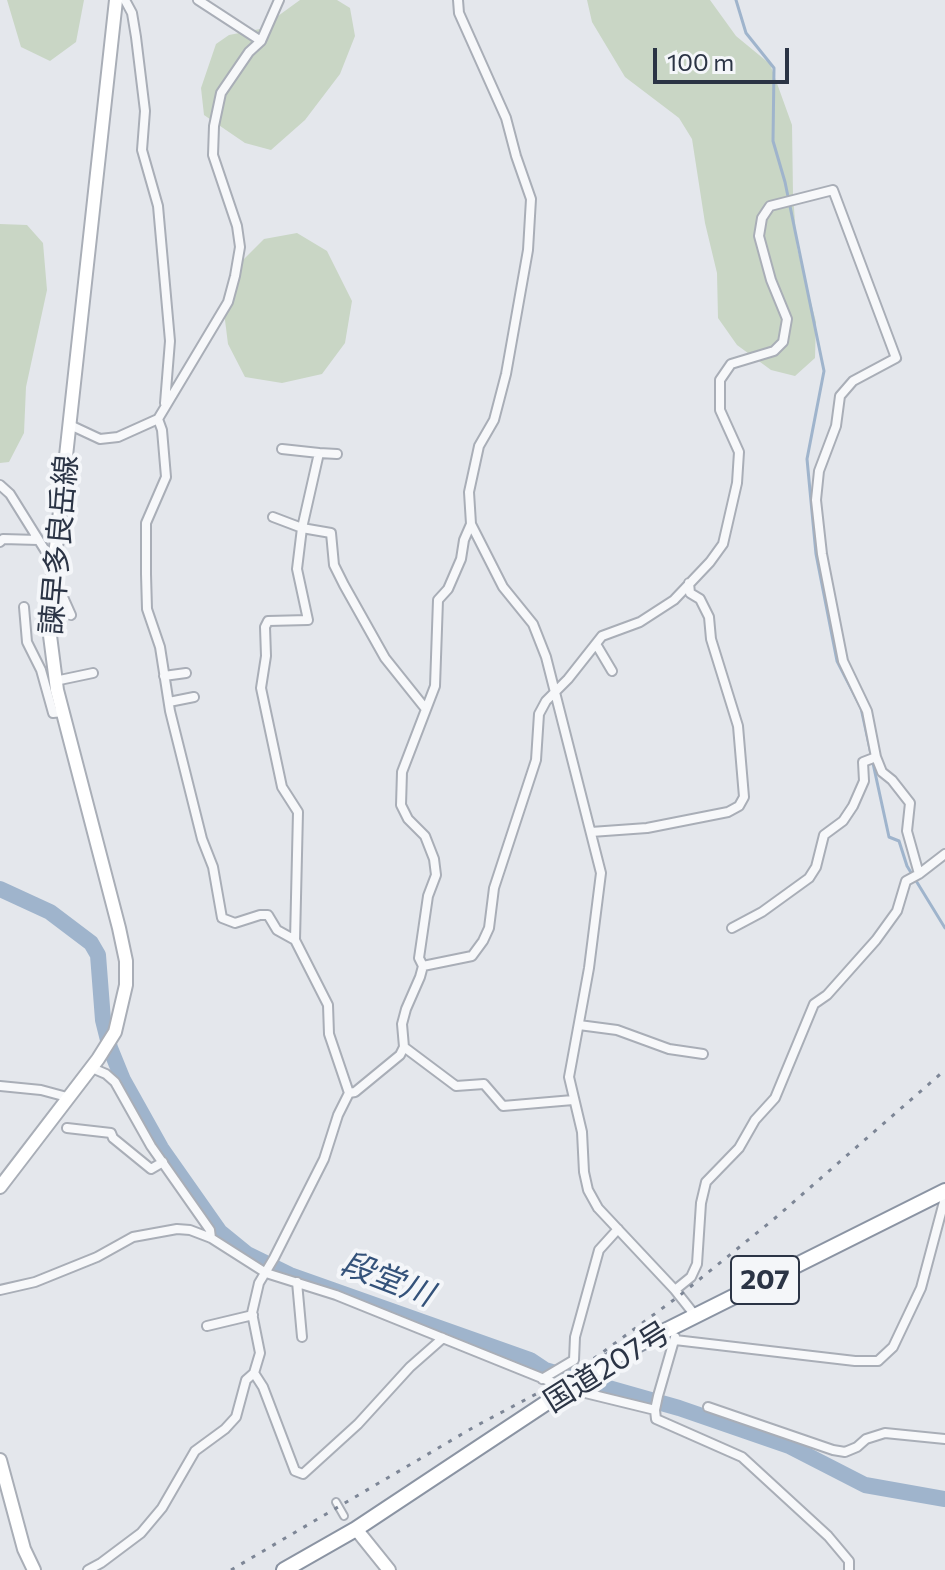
<!DOCTYPE html>
<meta charset="utf-8">
<style>
body{margin:0}
#map{position:relative;width:945px;height:1570px;overflow:hidden;background:#e4e7ec;font-family:Commissioner,sans-serif}
canvas{display:block}
.scale{position:absolute;left:653px;top:48px;width:136px;height:36px;box-sizing:border-box;border:4px solid #2b3445;border-top:0;padding-left:10px;font-size:24px;line-height:28px;white-space:nowrap;color:#2b3445;-webkit-text-stroke:6px #f4f6f9;paint-order:stroke}
</style>
<div id="map">
<canvas width="945" height="1570"></canvas>
<div class="scale">100 m</div>
</div>
<script>
const c = document.querySelector('canvas').getContext('2d');
c.lineJoin = 'round';
function fillPath(path, color) { c.fillStyle = color; c.fill(path, 'evenodd'); }
const poly = rows => new Path2D(rows.map(r => 'M' + r).join(''));
function strokePath(path, color, width, dash) { c.strokeStyle = color; c.lineWidth = width; c.lineCap = dash ? 'butt' : 'round'; c.setLineDash(dash || []); c.stroke(path); }
function drawText(font, color, halo, rows, align = 'center') {
  c.font = font + ' Commissioner,"Noto Sans JP",sans-serif'; c.lineWidth = 8; c.setLineDash([]); c.textBaseline = 'middle'; c.strokeStyle = halo; c.fillStyle = color; for (const [text, x, y, turn = 0] of rows) {
    c.save(); c.translate(x, y); c.rotate((+turn || 0) * Math.PI / 180); c.textAlign = isNaN(turn) ? turn : align; if (halo) c.strokeText(text, 0, 0); c.fillText(text, 0, 0); c.restore();
  }
}
fillPath(poly([
 [7,0,84,0,76,42,50,61,21,47],
 [300,0,337,0,350,8,355,36,340,74,305,120,271,150,245,143,204,115,201,88,216,44,229,35,260,29],
 [587,0,710,0,736,36,770,64,792,125,793,195,797,248,816,322,815,358,795,376,771,370,737,345,718,318,717,273,705,223,692,139,679,118,625,77,592,22],
 [0,224,27,225,43,243,47,290,26,387,24,433,9,462,0,463],
 [297,233,327,251,352,301,345,343,322,374,282,383,245,377,228,344,223,304,236,267,264,239]
]), '#c9d6c5');
strokePath(poly([
 [736,0,746,33,774,68,773,141,785,182,824,371,807,459,816,554,837,661,861,708,889,837,899,841,907,866,945,928]
]), '#9fb4cc', 3);
strokePath(poly([
 [0,889,50,912,91,943,98,955,103,1020,110,1048,123,1080,161,1148,220,1232,247,1254,290,1275,530,1360,545,1370,679,1408,789,1446,865,1485,945,1499]
]), '#9fb4cc', 16);
const pedestrian = poly([
 [336,1502,344,1516]
]);
const minor = poly([
 [125,0,132,13,136,37,145,111,142,150,158,206,170,341,165,403],
 [198,0,261,41],
 [279,0,261,41,249,52,221,93,214,126,213,155,237,226,240,247,235,276,228,302,158,419,162,430,166,477,146,523,146,574,147,609,160,647,170,711,202,839,213,867,222,918,235,923,260,915,268,915,277,930,295,940],
 [458,0,459,13,506,118,516,156,531,199,528,250,506,374,494,420,479,446,469,492,471,524,503,587,533,624,546,657,601,873,589,968,569,1077,582,1132,584,1172,588,1190,598,1208,675,1290,694,1314],
 [70,425,100,439,118,437,158,419],
 [282,449,319,453],
 [0,485,10,494,53,563],
 [273,517,302,528,319,453,337,454],
 [0,542,3,539,38,540],
 [54,577,71,615],
 [24,607,27,642,41,670,53,713,63,712],
 [596,644,612,671],
 [164,676,186,673],
 [55,681,93,673],
 [169,702,194,697],
 [591,832,647,828,728,812,739,806,744,797,738,726,711,639,709,617,700,599,690,593,689,583],
 [732,928,762,912,809,878,816,867,824,835,843,821,853,806,864,781,863,762,876,757],
 [423,966,472,956,483,941,489,928,494,888,536,760,539,714,546,701,568,679,602,636,640,622,674,600,710,562,723,544,737,483,739,452,720,410,720,380,731,364,774,351,783,342,787,319,771,280,759,236,762,218,770,206,833,190,896,358,853,381,840,396,836,426,819,471,816,500,822,554,843,661,867,711,876,757,882,772,892,780,910,803,907,831,919,874],
 [579,1025,617,1030,669,1049,703,1054],
 [404,1047,456,1086,484,1084,503,1106,573,1100],
 [92,1068,106,1074,115,1082,151,1146,210,1230,211,1238],
 [0,1086,41,1090,67,1097],
 [349,1093,355,1092,400,1055,404,1047,402,1024,406,1009,420,977,423,966,419,958,428,896,436,875,434,859,425,836,408,819,401,805,402,772,435,686,438,600,448,589,461,559,464,540,471,524],
 [67,1128,111,1133,113,1138,151,1169,163,1162],
 [297,1282,302,1337],
 [0,1290,35,1282,97,1257,133,1237,177,1229,190,1230,211,1238,266,1273,336,1295,569,1389,655,1410],
 [675,1290,691,1277,697,1264,701,1203,706,1182,739,1148,755,1120,775,1098,814,1004,827,995,876,940,897,911,906,881,919,874,945,854],
 [207,1326,253,1315],
 [675,1337,658,1396,655,1410,656,1419,742,1457,828,1536,849,1561,849,1570],
 [675,1340,855,1361,878,1361,893,1347,921,1288,945,1198],
 [254,1373,263,1387,295,1471,303,1474,358,1424,410,1367,443,1338],
 [542,1379,574,1360,575,1337,599,1250,618,1229],
 [708,1407,833,1450,845,1452,857,1447,866,1439,885,1433,945,1439],
 [88,1570,101,1563,141,1533,162,1508,195,1451,225,1429,236,1417,246,1380,254,1373,260,1353,252,1313,259,1283,274,1258,324,1159,338,1115,349,1093,329,1034,328,1005,295,940,298,812,282,787,261,688,266,656,265,627,268,621,308,620,297,569,302,528,331,533,334,565,344,585,385,658,425,708]
]);
const secondary = poly([
 [0,1187,98,1059,115,1032,126,985,126,961,119,928,57,690,48,620,116,0],
 [0,1460,24,1549,34,1570],
 [356,1529,389,1570]
]);
const trunk = poly([
 [284,1570,356,1529,623,1352,945,1191]
]);
strokePath(pedestrian, '#a9aeb7', 10);
strokePath(minor, '#a9aeb7', 12);
strokePath(secondary, '#a9aeb7', 16);
strokePath(trunk, '#8b94a3', 18);
strokePath(pedestrian, '#f7f8fa', 6);
strokePath(minor, '#f7f8fa', 8);
strokePath(secondary, '#fff', 12);
strokePath(trunk, '#fff', 14);
strokePath(poly([
 [231,1570,474,1427,555,1384,599,1355,679,1296,774,1219,945,1070]
]), '#7d8696', 3, [4, 8]);
for (const [x, y, w] of [
 [765,1280,68]
]) { const box = new Path2D(); box.roundRect(x - w / 2, y - 24, w, 48, 6); c.fillStyle = '#f4f6f9'; c.fill(box); strokePath(box, '#2b3445', 2); }
drawText('bold 28px', '#2b3445', null, [
 ["207",765,1280]
]);
drawText('30px', '#2b3445', '#f4f6f9', [
 ["諫早多良岳線",59,545,-85],
 ["国道207号",607,1367,-32]
]);
drawText('italic 32px', '#34527a', '#f4f6f9', [
 ["段堂川",387,1279,21]
]);
</script>
